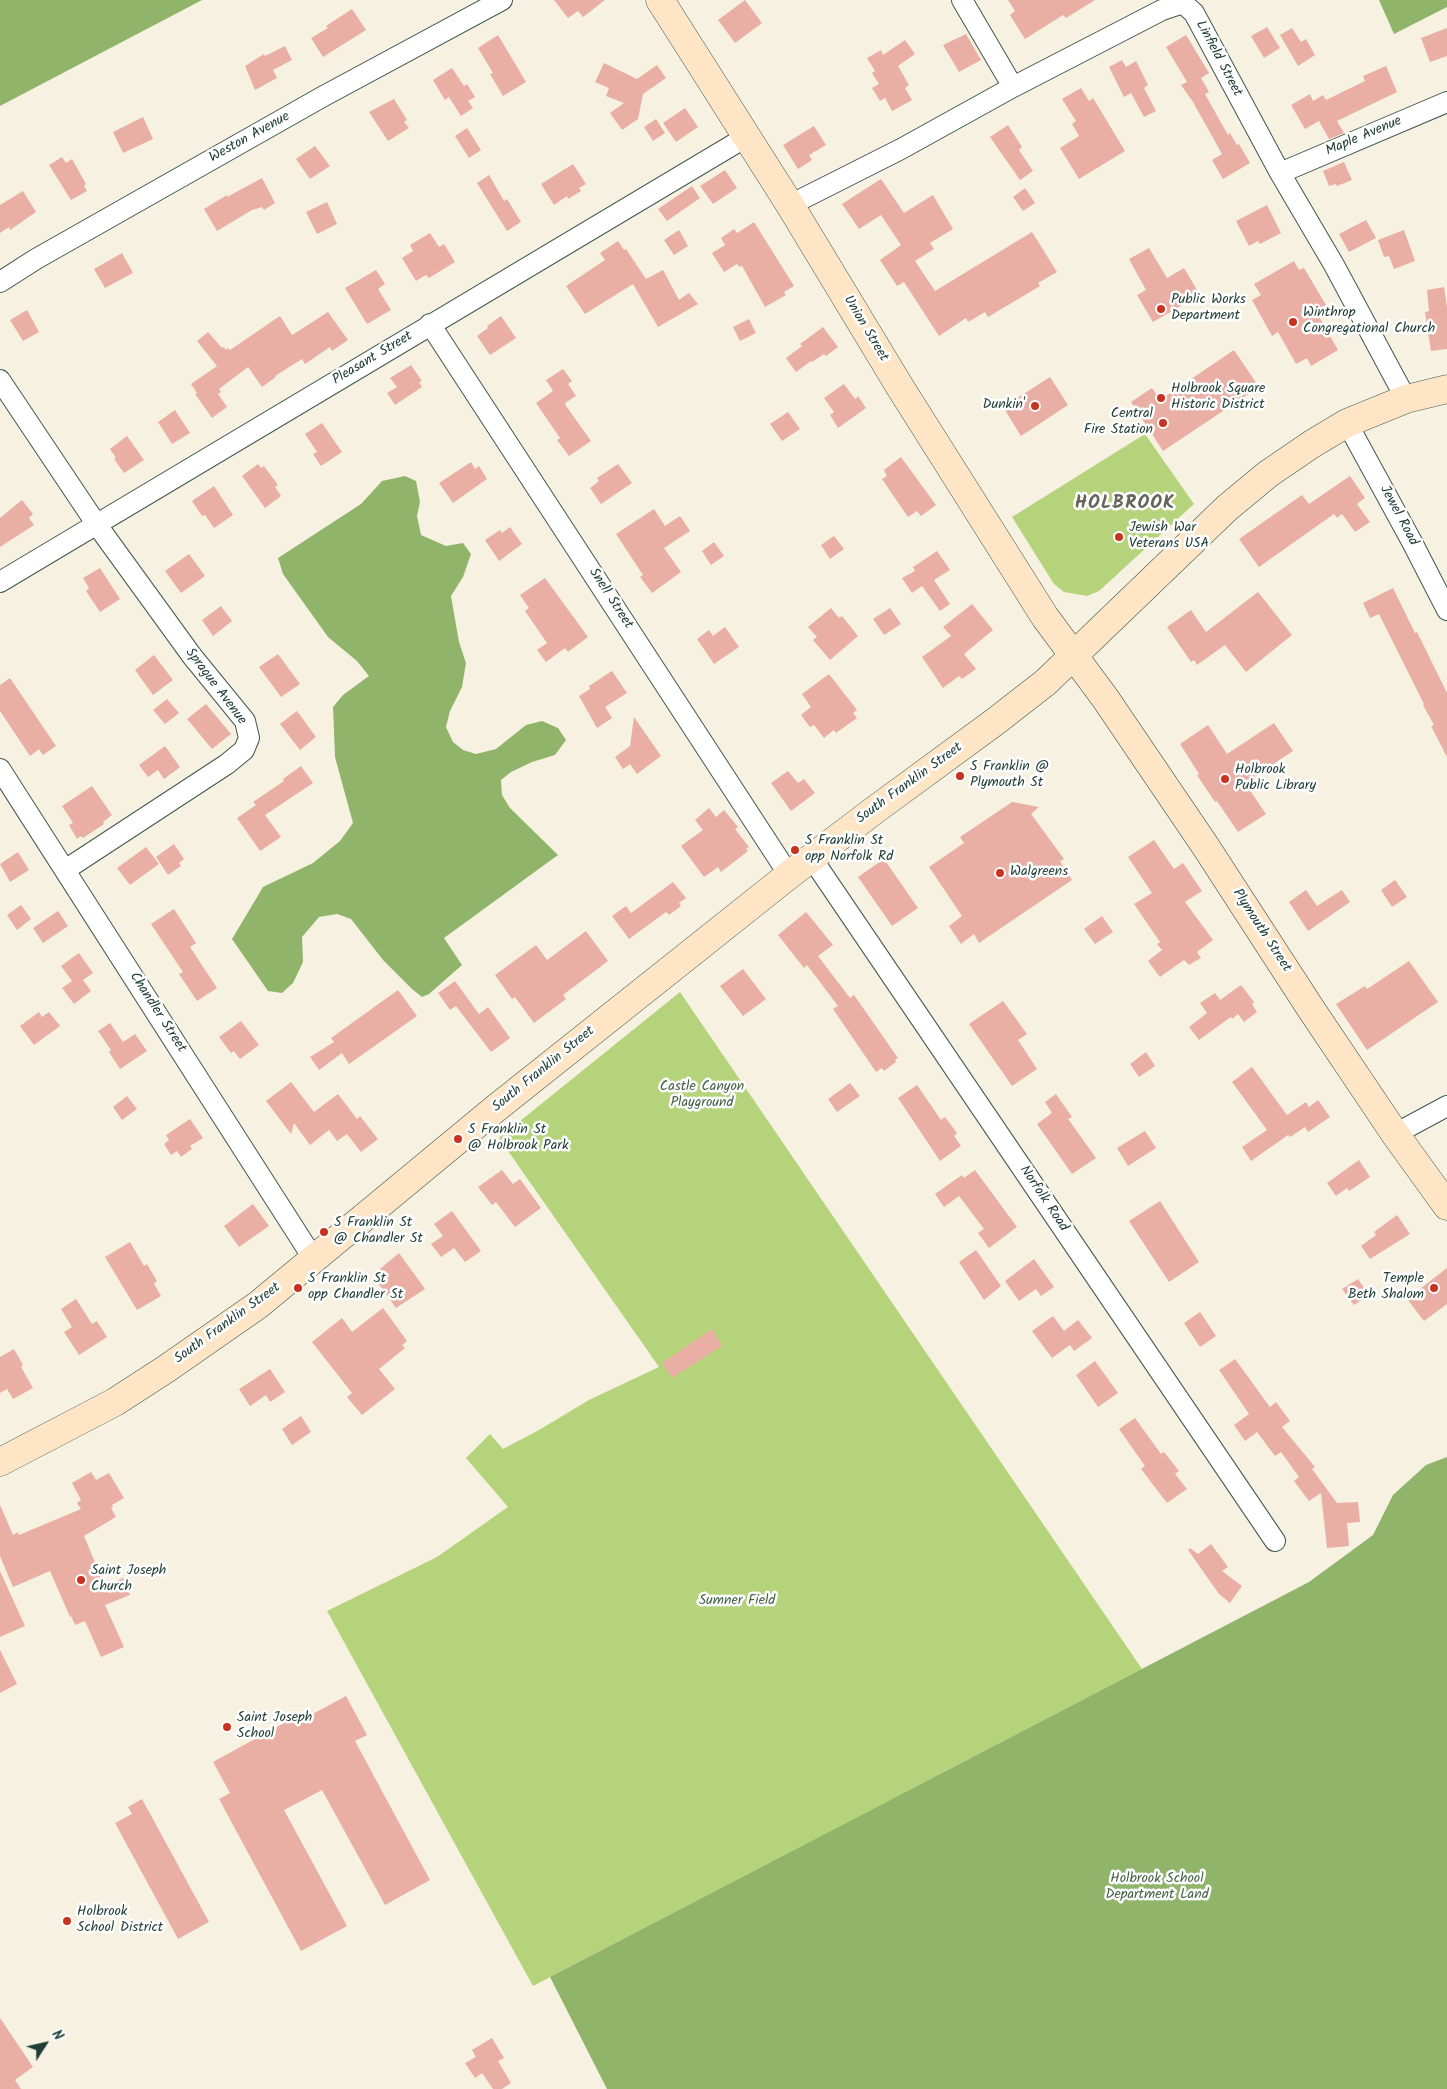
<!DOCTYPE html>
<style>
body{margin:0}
#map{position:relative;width:1447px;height:2089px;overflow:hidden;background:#f7f1e2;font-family:Kalam,sans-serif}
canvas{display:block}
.north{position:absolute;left:20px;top:2019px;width:50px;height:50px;-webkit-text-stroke:4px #fff;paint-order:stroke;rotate:55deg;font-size:14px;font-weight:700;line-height:20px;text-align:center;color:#1f3d34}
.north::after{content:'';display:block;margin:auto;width:18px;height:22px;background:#1f3d34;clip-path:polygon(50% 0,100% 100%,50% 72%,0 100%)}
</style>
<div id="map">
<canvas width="1447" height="2089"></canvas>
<div class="north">N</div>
</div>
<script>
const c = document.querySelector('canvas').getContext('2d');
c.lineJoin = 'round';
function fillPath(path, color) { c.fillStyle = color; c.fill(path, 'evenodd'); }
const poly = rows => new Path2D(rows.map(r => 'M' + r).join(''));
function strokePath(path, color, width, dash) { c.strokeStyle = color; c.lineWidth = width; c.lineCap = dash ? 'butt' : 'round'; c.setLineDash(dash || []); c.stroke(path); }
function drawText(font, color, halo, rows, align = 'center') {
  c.font = font + ' Kalam,sans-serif'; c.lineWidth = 5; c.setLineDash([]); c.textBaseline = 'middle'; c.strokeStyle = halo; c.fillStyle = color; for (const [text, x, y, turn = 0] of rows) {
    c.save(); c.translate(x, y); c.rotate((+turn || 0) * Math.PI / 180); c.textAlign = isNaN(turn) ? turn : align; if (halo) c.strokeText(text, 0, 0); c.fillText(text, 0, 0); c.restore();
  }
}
fillPath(poly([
 [1145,434,1194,504,1099,591,1087,596,1064,592,1054,584,1012,517],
 [680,992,1142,1669,533,1986,327,1611,437,1557,508,1507,466,1458,490,1434,503,1449,539,1430,589,1400,659,1367,499,1138]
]), '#b5d37a');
fillPath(poly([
 [0,0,202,0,0,106],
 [1379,0,1447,0,1447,7,1394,34],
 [405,476,416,481,420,502,417,516,421,535,446,546,463,543,471,554,463,577,451,596,459,642,466,663,462,687,450,711,446,727,453,742,463,750,476,754,496,749,526,725,542,721,558,728,566,740,555,755,532,762,511,772,501,780,502,795,510,808,558,855,444,938,462,965,429,994,422,997,412,989,383,960,351,919,337,914,319,917,302,937,303,962,293,983,282,993,268,991,232,939,263,887,313,863,340,841,353,823,335,757,333,707,343,695,369,676,357,661,328,637,283,574,278,558,361,504,382,481],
 [1447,1457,1447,2089,607,2089,550,1977,1309,1582,1373,1535,1393,1495,1426,1465]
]), '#90b56a');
fillPath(poly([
 [554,0,605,0,583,17,578,11,568,18],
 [745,0,762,23,735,43,718,20],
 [1008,0,1095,0,1066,18,1063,15,1025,39,1010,15,1015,11],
 [352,9,366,30,323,57,311,38,328,28,326,26],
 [1267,27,1280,48,1264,58,1251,36],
 [1292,28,1301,42,1306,39,1315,55,1298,66,1280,35],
 [1447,28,1447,56,1430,62,1421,38],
 [966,34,981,60,959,72,943,45],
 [498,35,526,82,503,96,490,74,493,73,478,48],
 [1186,35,1209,73,1201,78,1209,92,1205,94,1228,135,1230,133,1237,145,1239,144,1250,163,1223,179,1212,160,1222,154,1193,102,1181,85,1187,82,1166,47],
 [905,40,915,54,898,66,909,85,905,88,912,100,892,111,885,98,880,101,872,88,879,84,872,73,875,71,867,58,881,50,883,55],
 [285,46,292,60,273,70,277,78,255,90,245,66,264,54,265,56],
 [1122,60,1126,67,1136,61,1148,85,1144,88,1156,111,1144,117,1131,93,1124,97,1109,67],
 [604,63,637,79,657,65,666,78,643,94,638,119,622,130,610,113,624,103,606,96,609,88,595,82],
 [1386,66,1397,92,1337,121,1344,133,1329,139,1319,121,1305,129,1291,105,1310,94,1313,101,1323,95,1326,100,1365,81,1363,76],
 [452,68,464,86,467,84,475,97,468,101,473,108,461,116,449,97,445,100,433,80],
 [1081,88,1089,101,1093,98,1125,151,1079,179,1060,148,1079,136,1072,124,1076,121,1062,99],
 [394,99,407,120,404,122,409,128,388,141,369,112],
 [685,108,698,127,676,142,663,123],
 [143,117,153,139,123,153,113,132],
 [656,119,665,133,653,141,644,127],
 [1008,125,1022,147,1019,150,1033,171,1020,180,990,137],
 [814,126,826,145,809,155,812,160,798,169,783,145],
 [467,128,481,150,469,158,455,136],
 [315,146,330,166,310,179,296,159],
 [62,157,66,163,72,159,86,184,84,186,87,191,71,200,49,165],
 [1344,162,1352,180,1337,186,1336,184,1329,186,1323,171],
 [573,164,586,184,579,188,581,191,568,199,567,196,554,205,541,184],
 [725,170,737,188,713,204,700,186],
 [489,175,504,201,507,199,521,222,507,231,477,183],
 [262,178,275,203,264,210,262,207,252,210,217,231,204,209,227,195,227,197],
 [881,179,904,213,933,195,953,229,930,243,934,249,915,261,935,291,1032,232,1057,272,1038,283,1040,286,988,317,985,312,968,322,966,318,939,336,904,282,897,286,880,260,901,245,881,215,859,229,842,204],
 [692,186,700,198,667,221,658,209],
 [1025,188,1035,203,1023,211,1013,197],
 [23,191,36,212,10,230,9,227,0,233,0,205],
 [327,202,337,224,317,234,306,212],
 [1267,205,1281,233,1260,244,1258,241,1249,246,1236,221],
 [1366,220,1376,238,1349,252,1339,234],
 [754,222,794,286,784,292,786,295,765,307,742,266,739,267,737,264,724,272,712,253,725,245,721,238,734,229,737,233],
 [679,230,688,246,674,255,664,240],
 [1404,230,1415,261,1394,269,1389,256,1384,257,1378,240],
 [430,233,439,247,444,244,455,262,429,278,426,275,416,281,402,258,413,251,410,245],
 [618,241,624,250,626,249,646,279,663,270,679,300,689,293,698,304,658,327,633,284,585,314,566,286,605,260,600,253],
 [1149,248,1167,278,1184,268,1200,295,1153,322,1137,295,1146,290,1129,259],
 [122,253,133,273,105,288,94,269],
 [1294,261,1299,270,1304,268,1326,305,1316,311,1338,350,1311,366,1307,358,1296,364,1278,332,1272,336,1252,300,1261,295,1254,284],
 [376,270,385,284,378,289,391,310,367,324,345,288],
 [1444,287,1447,307,1447,349,1431,351,1425,312,1429,311,1427,290],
 [27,310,39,332,23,341,10,320],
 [328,312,348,340,332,351,330,347,305,364,302,359,275,376,276,377,262,387,248,367,219,389,221,392,218,394,227,407,212,418,195,394,197,393,191,384,217,366,197,341,208,332,222,348,224,347,226,350,228,348,230,350,280,316,292,335],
 [501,316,516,338,490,355,477,336,488,328,487,326],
 [749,319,756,333,740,341,733,327],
 [823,327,838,347,826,356,824,354,812,362,811,361,796,372,786,358,802,346,800,344],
 [1234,350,1259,387,1163,451,1131,402,1152,388,1160,400],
 [411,365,422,381,419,382,422,387,395,405,387,393,397,387,390,378],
 [563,369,572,381,568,384,576,396,565,403,566,406,591,441,569,456,557,440,560,438,536,403,553,391,546,380],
 [1050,377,1068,405,1021,436,1003,407],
 [844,384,855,399,858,396,866,408,838,428,830,415,834,412,824,398],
 [175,410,190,433,172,444,158,422],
 [788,412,800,429,782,441,770,424],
 [322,423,342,452,321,466,313,454,317,452,305,434],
 [127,436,144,460,124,473,114,459,116,458,110,449],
 [901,457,936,505,921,516,917,511,908,517,882,479,887,476,884,470],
 [471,462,475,469,479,466,487,479,453,503,439,483],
 [258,464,261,468,264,466,278,485,275,487,281,496,265,508,242,476],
 [618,464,632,483,601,504,590,488,599,481,597,478],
 [1350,476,1365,498,1357,504,1370,522,1355,532,1342,514,1337,518,1334,514,1259,567,1239,539,1302,495,1309,504],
 [214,486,233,515,214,528,205,515,202,516,192,501],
 [22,500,33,514,29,518,34,525,0,547,0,518],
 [654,509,665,526,680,516,690,531,664,548,681,572,652,593,640,577,643,575,616,534],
 [510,527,522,544,499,561,485,540,500,530,502,533],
 [834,536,844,549,830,559,821,545],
 [714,542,724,556,711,565,702,551],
 [937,551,950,570,934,580,950,604,940,611,922,586,912,593,902,578,915,571,913,567],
 [189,554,205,576,181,593,165,571],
 [100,568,120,599,100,612,86,591,89,588,83,578],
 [545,578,588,637,568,652,565,648,546,662,537,650,547,643,525,611,529,608,520,595],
 [1393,588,1415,633,1417,632,1447,693,1447,757,1431,726,1434,725,1423,705,1424,704,1379,614,1370,618,1363,603],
 [1258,592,1292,635,1246,672,1225,645,1197,665,1194,660,1191,662,1167,627,1191,610,1206,632],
 [972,604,993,630,964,654,976,669,962,679,959,676,943,688,922,657,951,636,943,627],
 [221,606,232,621,213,636,202,620],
 [831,608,839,618,842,616,858,636,830,660,813,640,817,637,808,627],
 [890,608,901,624,884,635,873,619],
 [725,627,739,647,714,664,697,639,709,630,713,636],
 [278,654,300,684,281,697,259,667],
 [154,655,173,680,153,695,135,670],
 [612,671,627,693,605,707,612,718,597,728,579,696,590,689,589,686],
 [829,674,857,710,853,713,857,718,836,733,834,730,824,738,814,725,810,727,801,715,811,707,802,694],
 [10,678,56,746,43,755,39,749,30,756,0,711,0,685],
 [167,699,179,713,165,724,153,710],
 [206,704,231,734,212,749,187,719],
 [297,711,316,737,300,750,280,724],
 [634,717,661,756,637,774,630,764,623,769,615,757,630,746],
 [1274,723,1293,751,1245,783,1266,814,1238,832,1217,801,1215,802,1197,775,1199,774,1180,744,1208,725,1227,754],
 [165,746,180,767,164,779,158,770,148,777,139,765],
 [301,766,313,783,265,815,281,837,260,851,237,818,256,805,253,802,284,781,283,779],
 [788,771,798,783,804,779,815,793,791,811,771,783],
 [92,786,112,815,103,822,104,824,83,838,81,836,77,839,69,825,73,823,62,806],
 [1012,802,1039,807,1031,814,1064,859,1060,861,1072,880,979,943,974,934,961,944,949,926,962,916,929,867,964,843,960,837],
 [709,808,716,817,724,810,738,827,735,829,749,847,746,849,748,851,721,872,718,867,704,877,681,846,703,830,695,820],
 [1154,840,1174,869,1183,863,1202,891,1185,902,1213,940,1197,952,1201,958,1189,965,1184,960,1160,977,1148,961,1162,950,1157,944,1160,942,1134,904,1152,893,1128,857],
 [174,844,184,859,179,863,181,866,168,875,156,857],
 [146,847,159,864,130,885,117,868],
 [18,852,29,870,10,882,0,864],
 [884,859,918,908,892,926,858,877],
 [1395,880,1407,897,1392,907,1381,890],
 [673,882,686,898,679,903,681,906,669,915,666,912,629,939,612,916,626,906,631,913],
 [1306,890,1317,906,1342,890,1350,902,1308,931,1289,902],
 [21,905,31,919,17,930,7,915],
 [174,909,196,943,190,947,217,988,197,1001,179,974,183,972,151,924],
 [58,911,68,926,43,943,33,928],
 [806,912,833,945,818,956,850,998,854,995,898,1058,895,1060,896,1062,884,1071,882,1068,876,1072,833,1009,838,1006,807,965,804,968,778,935],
 [1102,916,1113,932,1095,944,1084,929],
 [586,931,608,961,563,995,566,999,534,1023,515,997,512,999,495,975,536,945,547,960],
 [79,953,93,973,83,980,91,991,74,1004,62,988,72,981,61,966],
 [1409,961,1438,1002,1367,1050,1336,1004,1365,986,1367,989],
 [743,969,766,999,743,1016,720,986],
 [455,981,479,1014,488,1007,510,1038,491,1052,456,1006,450,1010,438,993],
 [1241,985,1254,1002,1252,1004,1257,1012,1244,1022,1238,1014,1232,1019,1231,1017,1199,1040,1189,1027,1207,1013,1200,1003,1215,993,1220,1000],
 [398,990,417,1016,349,1064,342,1053,319,1070,310,1057,334,1042,331,1038],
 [1003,1001,1027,1034,1018,1040,1037,1069,1012,1086,969,1024],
 [39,1012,42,1017,49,1012,60,1026,34,1045,20,1026],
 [241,1021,259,1045,240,1059,234,1051,231,1053,219,1037],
 [110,1023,123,1042,135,1034,147,1051,120,1069,109,1052,111,1050,98,1031],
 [1146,1052,1155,1066,1139,1077,1130,1064],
 [1252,1067,1287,1115,1306,1102,1309,1107,1318,1100,1330,1117,1308,1132,1305,1127,1290,1137,1288,1135,1251,1161,1242,1147,1267,1130,1232,1082],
 [291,1082,314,1112,338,1094,357,1119,360,1116,378,1139,361,1152,347,1134,337,1141,329,1130,310,1145,294,1123,291,1134,266,1101],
 [850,1083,860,1096,837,1112,828,1099],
 [917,1085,941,1120,945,1117,957,1133,954,1136,961,1146,940,1161,898,1098],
 [1056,1094,1072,1117,1068,1119,1096,1158,1072,1174,1037,1124,1052,1113,1045,1102],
 [127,1096,137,1109,122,1120,113,1107],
 [190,1119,203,1138,190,1146,192,1149,181,1157,177,1151,171,1155,164,1144,169,1140,166,1135],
 [1145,1131,1156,1148,1128,1166,1117,1148],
 [1359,1160,1370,1177,1349,1191,1347,1188,1336,1196,1327,1183],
 [502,1170,513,1184,520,1179,541,1208,515,1227,496,1202,492,1205,478,1187],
 [975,1170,1017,1227,989,1248,978,1233,984,1229,959,1196,944,1207,935,1194,962,1175,964,1178],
 [1160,1201,1199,1262,1169,1282,1129,1221],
 [253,1204,269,1226,239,1247,224,1226],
 [452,1211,481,1251,465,1262,454,1248,441,1257,431,1244,443,1236,434,1224],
 [1397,1215,1410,1234,1370,1259,1361,1246,1376,1235,1374,1232],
 [130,1242,144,1266,147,1264,157,1281,154,1284,161,1296,137,1310,105,1257],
 [976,1250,1001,1286,984,1300,959,1262],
 [399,1253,425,1289,396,1308,376,1280,379,1278,375,1273],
 [1034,1259,1054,1287,1041,1296,1036,1289,1019,1301,1005,1281],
 [1447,1268,1447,1304,1424,1321,1407,1299],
 [1358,1279,1369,1295,1354,1305,1342,1289],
 [76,1299,92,1324,97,1321,107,1337,79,1355,64,1332,72,1327,61,1309],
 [383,1308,407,1341,402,1345,405,1348,379,1369,395,1389,362,1415,347,1397,352,1393,312,1342,342,1318,352,1332],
 [1200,1312,1216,1336,1200,1347,1184,1323],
 [1053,1316,1064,1331,1078,1320,1092,1338,1074,1351,1070,1345,1052,1358,1032,1331],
 [712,1329,722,1346,672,1378,662,1363],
 [14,1349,23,1365,21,1367,33,1388,13,1399,7,1389,0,1393,0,1357],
 [1235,1359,1270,1407,1276,1402,1290,1421,1282,1427,1315,1467,1312,1469,1337,1503,1358,1502,1360,1522,1347,1523,1349,1546,1327,1548,1321,1493,1309,1501,1294,1481,1299,1477,1281,1452,1275,1456,1257,1432,1245,1441,1234,1425,1249,1414,1219,1370],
 [1095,1361,1118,1393,1098,1407,1076,1375],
 [270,1369,285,1392,270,1402,266,1395,250,1406,239,1389],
 [301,1416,311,1432,292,1445,282,1429],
 [1135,1418,1161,1454,1164,1452,1179,1471,1175,1474,1187,1489,1167,1503,1141,1469,1145,1466,1119,1429],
 [91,1472,96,1480,109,1473,124,1498,112,1505,113,1507,111,1508,116,1517,84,1536,105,1586,123,1578,130,1595,105,1605,124,1647,101,1657,85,1621,75,1625,71,1616,70,1617,50,1571,13,1587,0,1556,0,1505,13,1535,18,1532,19,1535,81,1509,77,1503,81,1500,72,1483],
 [1211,1544,1228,1567,1222,1571,1242,1586,1230,1603,1219,1594,1188,1550,1190,1548,1198,1554],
 [0,1571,25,1626,0,1637],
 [0,1650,17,1684,0,1693],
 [346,1696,367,1735,355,1741,430,1880,385,1905,322,1790,284,1810,347,1926,301,1951,219,1799,230,1793,213,1762,295,1717,298,1722],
 [142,1799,209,1922,178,1939,115,1823,132,1814,128,1807],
 [0,2018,33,2067,15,2080,21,2089,0,2089],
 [492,2038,504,2058,498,2061,511,2083,502,2089,493,2089,482,2073,475,2078,465,2063,476,2057,472,2050]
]), '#e9afa4');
const street = poly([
 [962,0,1013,87],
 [1280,173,1447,102],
 [790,205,901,149,1013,87,1162,10,1183,3,1194,13,1280,173,1334,265,1406,399],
 [0,282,36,259,322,97,502,0],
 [430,324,789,875],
 [0,380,97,525,192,656,245,721,249,738,244,750,227,764,65,870],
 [1347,423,1412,542,1447,610],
 [0,582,746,137],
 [0,769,313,1258],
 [811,857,1275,1541],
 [1395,1134,1447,1106]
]);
const secondary = poly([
 [660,0,790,205,900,387,1045,617,1105,698,1206,847,1311,1009,1395,1134,1447,1206],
 [0,1462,115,1402,166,1369,258,1305,495,1109,789,875,872,812,996,721,1046,682,1227,508,1268,474,1312,444,1347,423,1406,399,1447,389]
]);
strokePath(street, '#3f584e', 22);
strokePath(secondary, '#3f584e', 29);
strokePath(street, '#fff', 20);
strokePath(secondary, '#fee5c5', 28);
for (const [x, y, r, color] of [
 [1161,309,5,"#c8321e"],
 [1293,322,5,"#c8321e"],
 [1161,398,5,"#c8321e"],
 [1035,406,5,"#c8321e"],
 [1163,423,5,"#c8321e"],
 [1119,537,5,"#c8321e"],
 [960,776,5,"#c8321e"],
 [1225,779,5,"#c8321e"],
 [795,850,5,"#c8321e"],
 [1000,873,5,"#c8321e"],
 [458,1139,5,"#c8321e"],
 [324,1232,5,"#c8321e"],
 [298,1288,5,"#c8321e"],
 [1434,1288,5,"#c8321e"],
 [81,1580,5,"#c8321e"],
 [227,1727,5,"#c8321e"],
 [67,1921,5,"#c8321e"]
]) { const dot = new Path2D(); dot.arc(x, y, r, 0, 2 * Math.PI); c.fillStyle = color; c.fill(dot); strokePath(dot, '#fff', 2); }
drawText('14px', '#1f3d34', '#fff', [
 ["Linfield Street",1218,59,62],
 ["Maple Avenue",1364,137,-23],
 ["Weston Avenue",250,138,-29],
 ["Union Street",865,329,59],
 ["Pleasant Street",373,359,-31],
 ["Jewel Road",1398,516,62],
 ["Snell Street",610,599,57],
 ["Sprague Avenue",215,687,53],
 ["South Franklin Street",910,784,-36],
 ["Plymouth Street",1261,931,57],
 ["Chandler Street",157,1013,57],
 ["South Franklin Street",544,1070,-39],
 ["Norfolk Road",1043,1199,56],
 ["South Franklin Street",228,1324,-36]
]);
drawText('14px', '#1f3d34', '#fff', [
 ["Public Works",1171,301],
 ["Department",1171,317],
 ["Winthrop",1303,314],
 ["Congregational Church",1303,330],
 ["Holbrook Square",1171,390],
 ["Historic District",1171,406],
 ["Dunkin'",1025,406,"right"],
 ["Central",1153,415,"right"],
 ["Fire Station",1153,431,"right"],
 ["Jewish War",1129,529],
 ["Veterans USA",1129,545],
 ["S Franklin @",970,768],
 ["Plymouth St",970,784],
 ["Holbrook",1235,771],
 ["Public Library",1235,787],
 ["S Franklin St",805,842],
 ["opp Norfolk Rd",805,858],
 ["Walgreens",1010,873],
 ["S Franklin St",468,1131],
 ["@ Holbrook Park",468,1147],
 ["S Franklin St",334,1224],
 ["@ Chandler St",334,1240],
 ["S Franklin St",308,1280],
 ["opp Chandler St",308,1296],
 ["Temple",1424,1280,"right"],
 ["Beth Shalom",1424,1296,"right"],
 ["Saint Joseph",91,1572],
 ["Church",91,1588],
 ["Saint Joseph",237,1719],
 ["School",237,1735],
 ["Holbrook",77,1913],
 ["School District",77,1929]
], 'left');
drawText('14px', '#446246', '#fff', [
 ["Castle Canyon",702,1088],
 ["Playground",702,1104],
 ["Sumner Field",737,1602],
 ["Holbrook School",1157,1880],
 ["Department Land",1157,1896]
]);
c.letterSpacing = '1px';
drawText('bold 19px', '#66655b', '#fff', [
 ["HOLBROOK",1125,505]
]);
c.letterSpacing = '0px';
</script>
